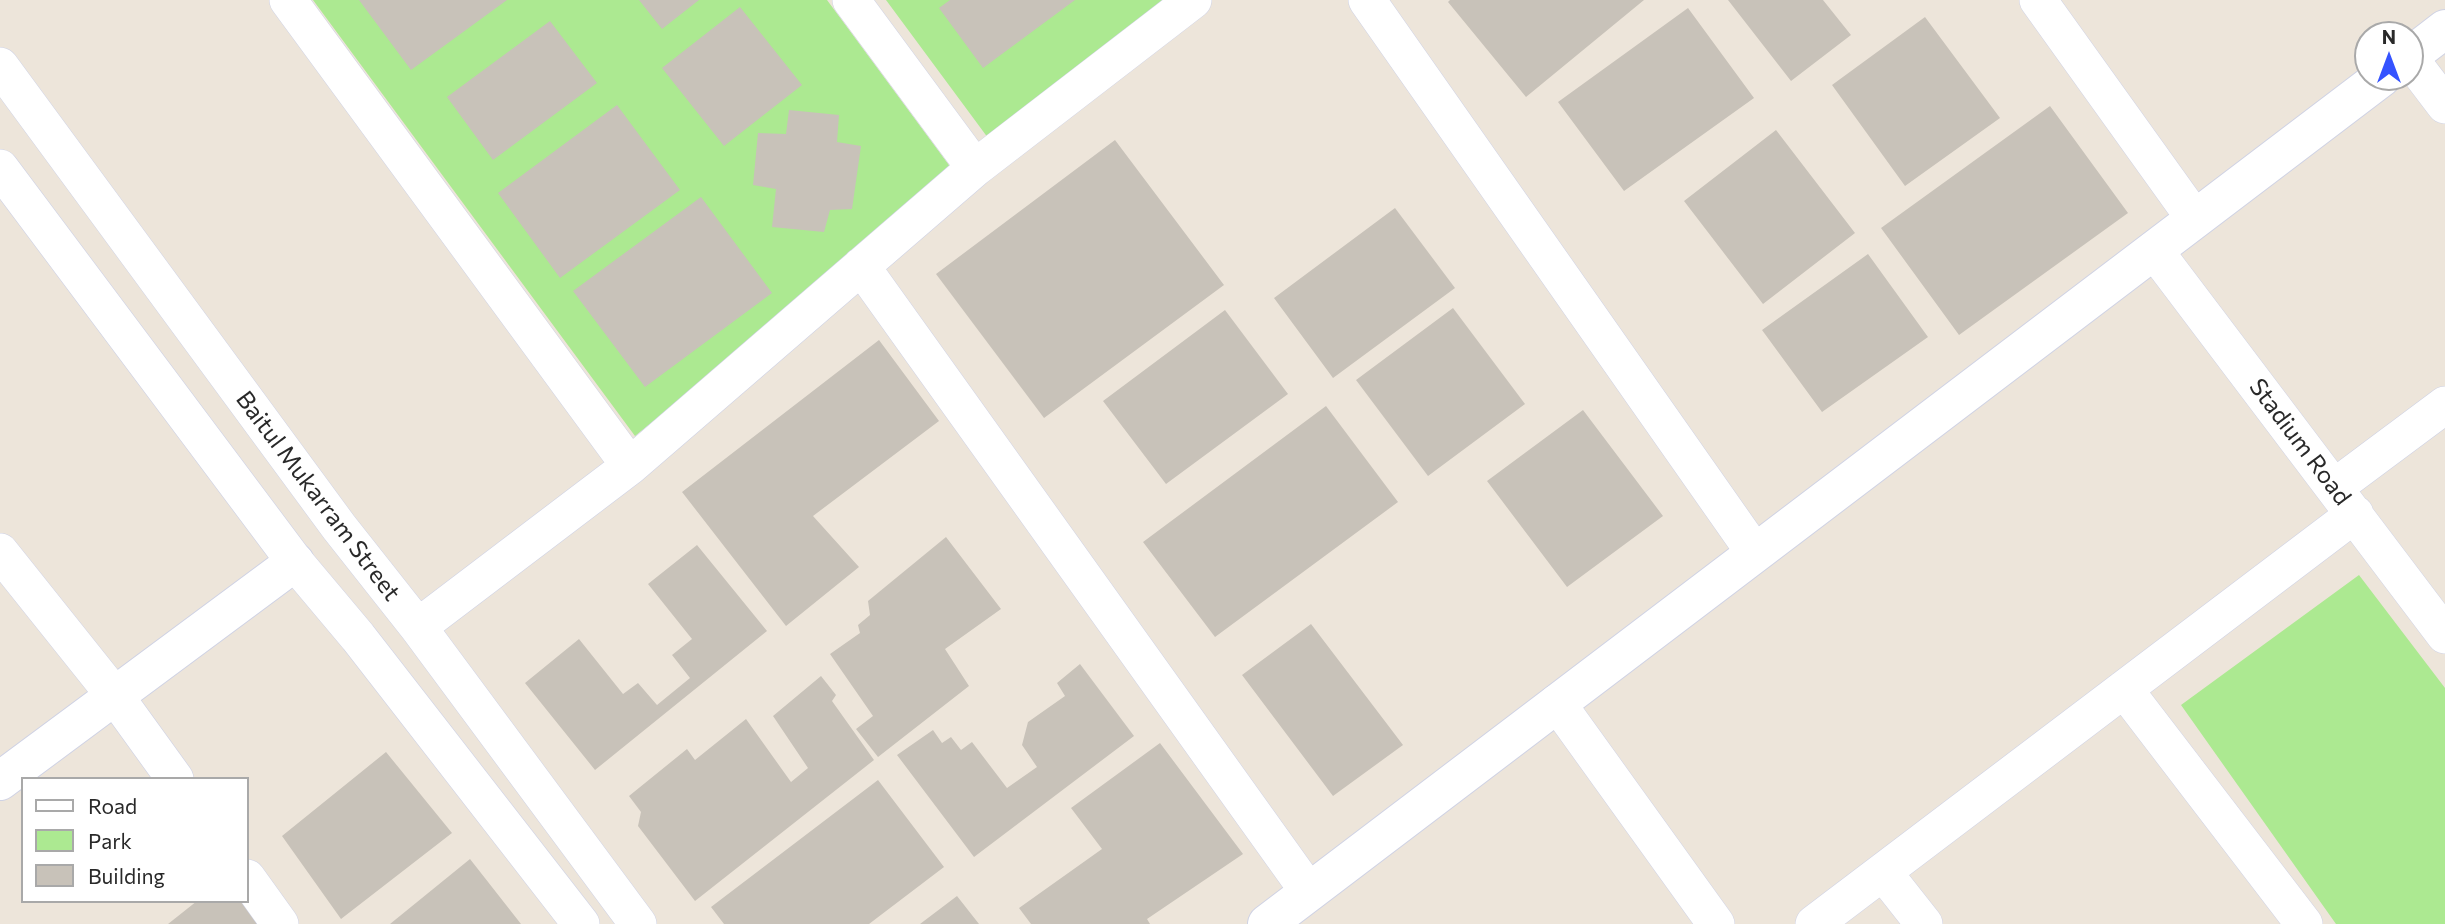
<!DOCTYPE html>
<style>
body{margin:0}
#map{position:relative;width:2445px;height:924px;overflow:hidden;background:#ede5da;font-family:Commissioner,sans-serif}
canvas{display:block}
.legend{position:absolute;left:21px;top:777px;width:228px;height:126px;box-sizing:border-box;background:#fff;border:2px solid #a9a9a9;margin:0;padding:9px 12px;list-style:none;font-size:21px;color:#292929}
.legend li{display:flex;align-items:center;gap:14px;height:35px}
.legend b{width:35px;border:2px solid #a9a9a9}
.north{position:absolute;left:2354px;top:21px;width:70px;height:70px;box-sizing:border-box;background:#fff;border:2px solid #a9a9a9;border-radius:50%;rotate:0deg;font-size:19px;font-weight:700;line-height:28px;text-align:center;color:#292929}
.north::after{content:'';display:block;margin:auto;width:24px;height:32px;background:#3553ff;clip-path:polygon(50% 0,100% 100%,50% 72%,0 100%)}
</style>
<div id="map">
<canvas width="2445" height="924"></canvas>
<ul class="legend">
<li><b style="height:9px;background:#fff"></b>Road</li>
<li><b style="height:19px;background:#ace991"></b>Park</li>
<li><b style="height:19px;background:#c8c2b9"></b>Building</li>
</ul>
<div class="north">N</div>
</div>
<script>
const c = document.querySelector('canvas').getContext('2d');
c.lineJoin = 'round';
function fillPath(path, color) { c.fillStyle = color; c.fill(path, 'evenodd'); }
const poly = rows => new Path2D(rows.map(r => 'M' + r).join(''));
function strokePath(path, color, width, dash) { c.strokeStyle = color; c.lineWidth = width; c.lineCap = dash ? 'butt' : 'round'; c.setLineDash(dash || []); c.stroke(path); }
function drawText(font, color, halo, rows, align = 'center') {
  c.font = font + ' Commissioner,sans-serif'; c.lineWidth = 7; c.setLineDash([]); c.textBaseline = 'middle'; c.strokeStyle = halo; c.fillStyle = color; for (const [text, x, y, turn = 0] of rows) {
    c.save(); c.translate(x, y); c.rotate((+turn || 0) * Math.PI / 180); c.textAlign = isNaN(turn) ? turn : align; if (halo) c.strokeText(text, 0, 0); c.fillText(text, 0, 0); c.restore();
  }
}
fillPath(poly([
 [313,0,827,0,957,176,635,436],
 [886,0,1164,0,991,142],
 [2359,575,2445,688,2445,924,2336,924,2181,705]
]), '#ace991');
fillPath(poly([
 [359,0,507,0,411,70],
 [639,0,699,0,662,29],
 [950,0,1075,0,983,68,939,8],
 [1450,0,1644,0,1526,97,1448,2],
 [1728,0,1823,0,1851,35,1791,81],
 [740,7,802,85,724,146,662,68],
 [1688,8,1754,98,1624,191,1558,102],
 [1925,17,2000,118,1905,186,1832,85],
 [550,21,597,83,493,160,447,97],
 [617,105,680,190,560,278,498,193],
 [2050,106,2128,213,1959,335,1881,228],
 [789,110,839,115,837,142,861,146,852,209,830,210,824,232,772,227,776,189,753,185,758,133,786,134],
 [1776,130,1855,233,1763,304,1684,201],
 [1115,140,1224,285,1044,418,936,274],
 [701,197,772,293,645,387,573,291],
 [1395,208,1455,288,1333,378,1274,298],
 [1868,254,1928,337,1822,412,1762,330],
 [1453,308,1525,404,1428,476,1356,380],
 [1225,310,1288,394,1166,484,1103,401],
 [879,340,939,421,813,516,859,567,786,626,682,492],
 [1326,406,1398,502,1215,637,1143,542],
 [1583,410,1663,516,1567,587,1487,481],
 [946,537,1001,609,945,649,969,686,878,757,856,729,873,716,830,654,860,633,858,625,870,615,868,601],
 [697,545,767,631,595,770,525,683,579,639,623,694,638,683,657,705,690,678,672,655,692,639,648,584],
 [1311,624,1403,745,1333,796,1242,675],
 [1080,664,1134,736,974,857,897,755,933,730,942,743,951,737,961,750,972,742,1007,788,1037,767,1022,745,1028,722,1065,696,1057,683],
 [821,676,836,695,832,701,874,760,695,901,638,826,641,812,629,796,687,749,695,760,746,719,791,782,808,768,773,716],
 [1160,743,1243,854,1147,919,1150,924,1031,924,1019,908,1102,849,1071,808],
 [386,752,452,833,341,919,282,836],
 [878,780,944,867,869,924,724,924,711,907],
 [470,859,521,924,390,924],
 [957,896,979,924,920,924],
 [197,901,246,901,263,924,168,924]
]), '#c8c2b9');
const minor = poly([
 [288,0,630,466],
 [851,0,975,168],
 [1367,0,1755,553],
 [2038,0,2195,219],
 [2410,59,2445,105],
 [0,66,339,527,418,627,638,924],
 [0,168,295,562,358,637,581,924],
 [2154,250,2445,635],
 [861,266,1309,892],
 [2335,487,2445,405],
 [0,552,115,696,175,779],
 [418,627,630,466,975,168,1193,0],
 [2124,689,2304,924],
 [1557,703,1716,924],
 [1883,872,1924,924],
 [247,878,280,924],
 [1814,924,2355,514]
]);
const tertiary = poly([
 [2410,56,2445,29],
 [0,781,295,562],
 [1267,924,2382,77]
]);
strokePath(minor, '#cfd2e4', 38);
strokePath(tertiary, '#cfd2e4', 40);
strokePath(minor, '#fff', 37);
strokePath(tertiary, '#fff', 38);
drawText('24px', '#292929', '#fff', [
 ["Stadium Road",2300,442,53],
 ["Baitul Mukarram Street",318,496,53]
]);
</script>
